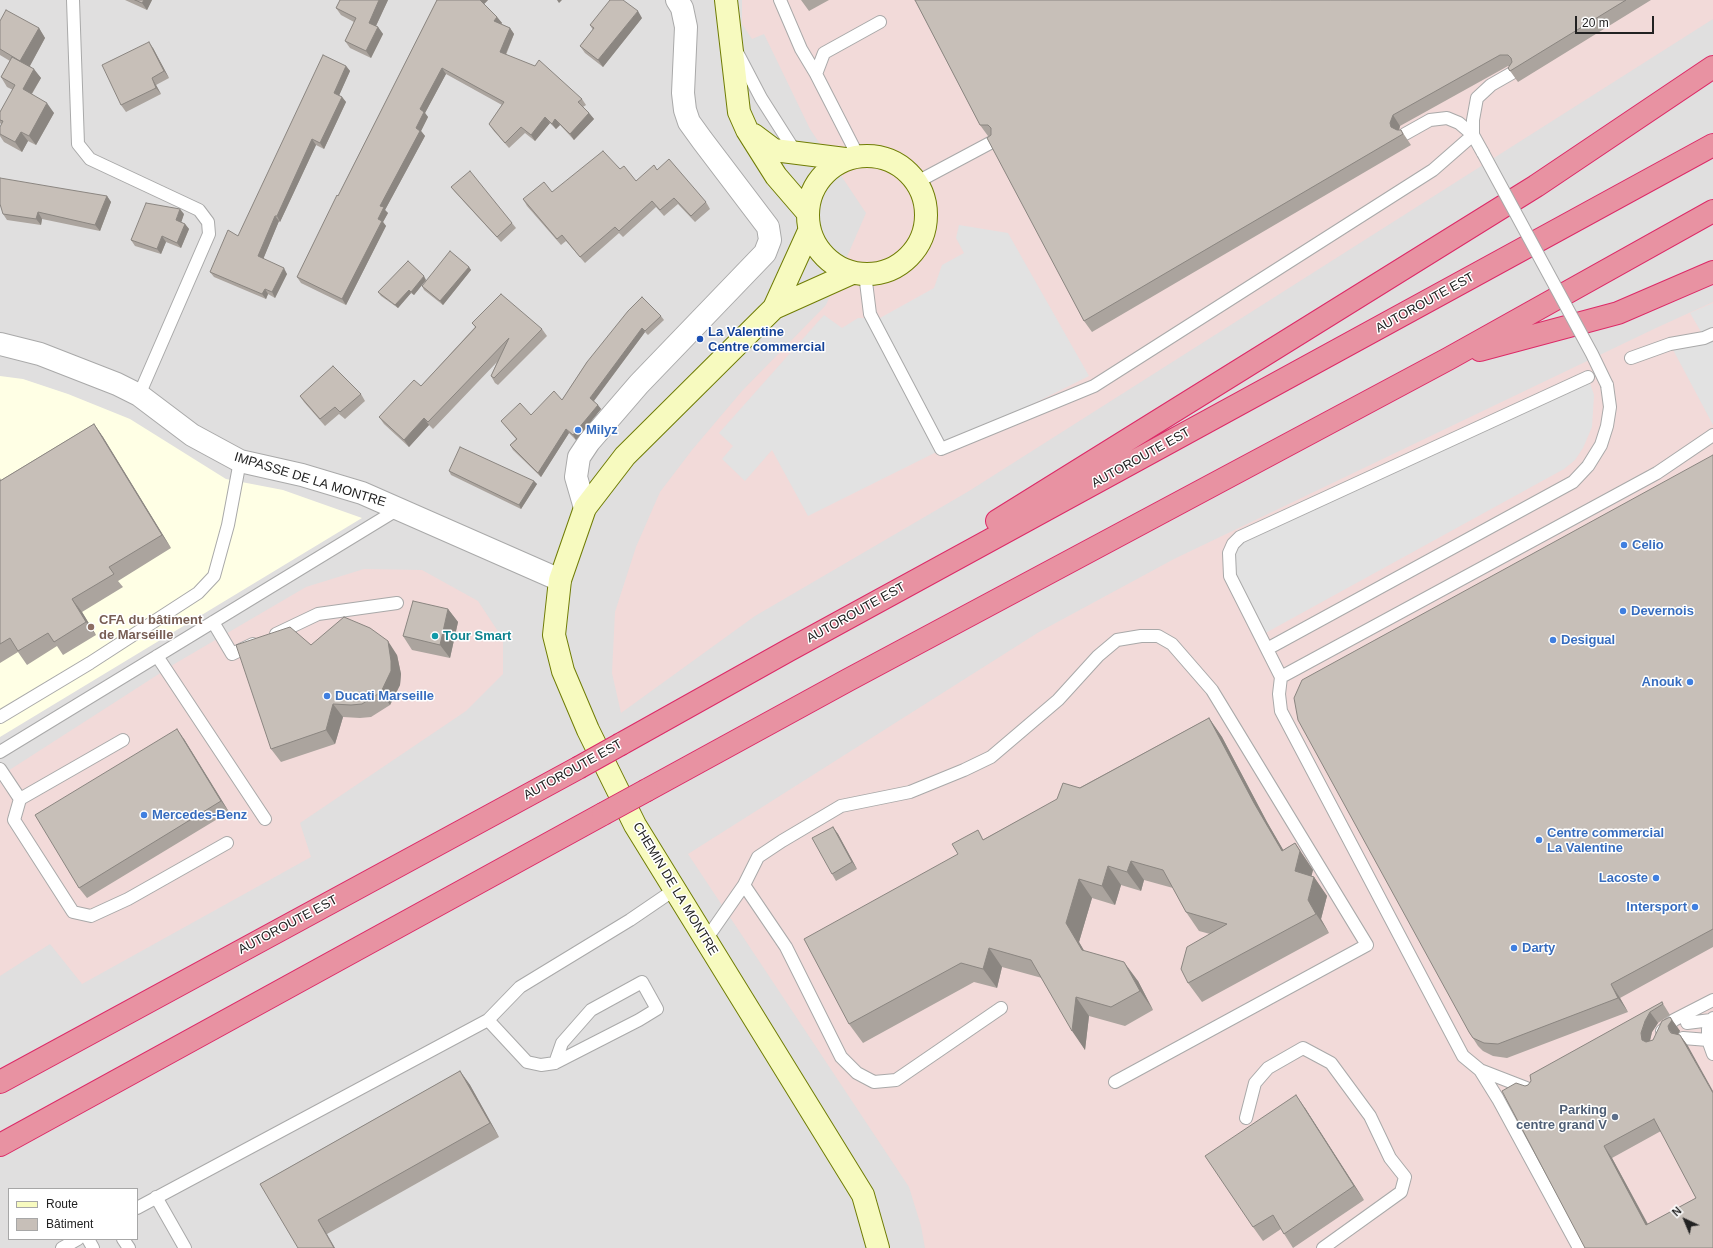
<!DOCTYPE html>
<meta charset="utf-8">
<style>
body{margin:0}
#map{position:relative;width:1713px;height:1248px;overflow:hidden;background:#f2efe9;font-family:Arial,sans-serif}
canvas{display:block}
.legend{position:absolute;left:8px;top:1188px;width:130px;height:52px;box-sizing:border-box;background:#fff;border:1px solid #a7a7a7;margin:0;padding:5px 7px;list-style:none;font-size:12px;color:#222}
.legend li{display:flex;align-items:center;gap:8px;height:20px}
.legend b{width:20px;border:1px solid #a7a7a7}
.north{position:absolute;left:1665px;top:1200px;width:40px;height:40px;-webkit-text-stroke:3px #fff;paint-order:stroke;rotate:316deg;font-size:11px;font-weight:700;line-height:16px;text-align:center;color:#222}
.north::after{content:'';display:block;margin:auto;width:14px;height:18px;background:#222;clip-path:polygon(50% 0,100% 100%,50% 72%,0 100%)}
.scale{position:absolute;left:1575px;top:16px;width:79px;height:18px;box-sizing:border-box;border:2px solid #222;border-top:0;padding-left:5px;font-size:12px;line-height:14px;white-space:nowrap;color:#222;-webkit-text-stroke:3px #fff;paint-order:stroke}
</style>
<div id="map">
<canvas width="1713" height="1248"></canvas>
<ul class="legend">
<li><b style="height:5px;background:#f7fabf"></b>Route</li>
<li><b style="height:11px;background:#c7bfb8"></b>Bâtiment</li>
</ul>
<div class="north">N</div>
<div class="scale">20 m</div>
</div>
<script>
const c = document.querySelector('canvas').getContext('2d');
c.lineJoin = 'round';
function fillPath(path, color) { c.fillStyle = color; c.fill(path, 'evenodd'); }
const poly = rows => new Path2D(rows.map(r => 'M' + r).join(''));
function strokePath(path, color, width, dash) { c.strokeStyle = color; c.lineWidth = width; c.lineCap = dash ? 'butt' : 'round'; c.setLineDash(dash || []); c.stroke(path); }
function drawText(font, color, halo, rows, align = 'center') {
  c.font = font + ' Arial,sans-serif'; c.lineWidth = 3; c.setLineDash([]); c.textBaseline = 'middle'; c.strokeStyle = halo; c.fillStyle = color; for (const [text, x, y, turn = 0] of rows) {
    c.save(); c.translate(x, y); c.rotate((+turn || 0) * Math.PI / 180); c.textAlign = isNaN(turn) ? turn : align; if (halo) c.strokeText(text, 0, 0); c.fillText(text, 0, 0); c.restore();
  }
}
fillPath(poly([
 [0,0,1713,0,1713,1248,0,1248],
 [9,1189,137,1189,137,1239,9,1239]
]), '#e0dfdf');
fillPath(poly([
 [742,0,1713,0,1713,19,969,491,755,616,621,713,612,673,615,612,636,547,660,492,692,450,742,391,826,305,866,213,810,129,764,34,752,39,742,24],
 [1713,302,1713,1248,925,1248,921,1226,909,1187,688,854,1039,632,1174,559,1656,328],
 [364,569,422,570,478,601,503,639,503,674,466,711,300,823,311,857,82,984,50,944,0,976,0,776,176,663,306,587]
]), '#f2dad9');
fillPath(poly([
 [0,376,23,379,68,394,130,419,226,479,283,490,362,518,0,737]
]), '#ffffe5');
fillPath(poly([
 [959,225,1008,233,1089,376,808,516,772,450,745,481,722,459,733,446,719,433,824,315,842,328,858,318,880,318,934,288,942,265,964,253,956,238],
 [1713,303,1713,425,1670,344,1704,337,1690,313],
 [1588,377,1594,395,1592,427,1583,448,1575,460,1564,469,1260,636,1230,576,1233,544]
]), '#e2e2e2');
const lane = poly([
 [73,0,78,144,90,159,199,210,208,222,209,234,139,395],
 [780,0,801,49,816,74],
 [738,54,761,98,796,153],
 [1405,134,1430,120,1447,118,1459,123,1473,135,1483,153],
 [858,156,816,74,824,53,880,22],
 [917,182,992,142],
 [865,274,870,314,941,449,1094,386,1433,170,1473,135,1473,120,1477,98,1491,85,1512,73],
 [1631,358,1670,344,1704,338,1713,334],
 [213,622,232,654,253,644],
 [276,634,318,614,397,603],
 [1267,649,1573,482,1588,466,1601,445,1607,426,1610,407,1607,385],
 [157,656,265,819],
 [1281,677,1657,473,1713,435],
 [0,717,90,663,198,593,214,576,228,525,240,461],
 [0,752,400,508],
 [0,769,20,799,123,740],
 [20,799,14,820,73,912,91,916,128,899,227,843],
 [744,885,786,947,841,1057,857,1073,874,1082,896,1080,1001,1008],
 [705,941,744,885,758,857,782,841,841,806,910,792,964,770,991,757,1058,700,1098,656,1117,640,1141,636,1158,636,1172,644,1212,690,1367,945,1115,1082],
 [1713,1018,1708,1029,1708,1040,1713,1054],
 [488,1020,527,1062,541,1065,555,1063,639,1020,657,1009,642,982,591,1010,562,1043,555,1063],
 [1687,1023,1711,1020],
 [1662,1031,1674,1020,1713,1000],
 [1683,1038,1708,1040],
 [1480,1070,1498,1099,1579,1248],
 [1529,1089,1480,1070,1463,1056,1281,711,1279,694,1281,677,1230,576,1229,553,1233,544,1240,537,1588,377],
 [1246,1118,1255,1083,1268,1068,1303,1048,1331,1063,1370,1116,1390,1158,1405,1177,1401,1192,1323,1248],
 [156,1197,185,1248],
 [137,1208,488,1020,520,987,630,920,674,890],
 [88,1239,93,1248],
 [123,1239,129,1248],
 [62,1248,78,1239]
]);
const street = poly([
 [0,344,40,354,117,384,139,395,192,435,240,461,302,475,362,493,560,580],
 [585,508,576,477,579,457,589,442,639,384,765,253,770,240,768,227,702,140,689,122,685,110,683,93,686,27,682,8,677,0]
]);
const secondary = poly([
 [726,0,739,112,747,130,776,176,807,212],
 [754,135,774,150,845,159],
 '808 215a59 59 0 1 1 118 0a59 59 0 1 1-118 0Z',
 [852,273,774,308,625,456,585,508,560,580,554,635,563,671,588,730,635,825,863,1195,878,1248],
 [774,308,809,231]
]);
const highway = poly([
 [1480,350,1618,313,1713,272],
 [997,521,1536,186,1713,67],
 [621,744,789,650,1713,145],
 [647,790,848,680,1448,359,1713,211],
 [0,1082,578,768],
 [0,1145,603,814]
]);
strokePath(lane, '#a9a9a9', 14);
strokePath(street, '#a9a9a9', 24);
strokePath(secondary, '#707d05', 24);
strokePath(highway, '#dc2a67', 24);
strokePath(lane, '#fff', 12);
strokePath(street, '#fff', 22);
strokePath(secondary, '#f7fabf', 22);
strokePath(highway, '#e892a2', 22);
const laneBridge = poly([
 [1483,153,1592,354,1607,385]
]);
const highwayBridge = poly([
 [578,768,621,744],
 [603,814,647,790]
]);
strokePath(laneBridge, '#a9a9a9', 14, []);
strokePath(highwayBridge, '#dc2a67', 24, []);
strokePath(laneBridge, '#fff', 12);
strokePath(highwayBridge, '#e892a2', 22);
fillPath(poly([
 [125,0,152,0,147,10],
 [340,0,388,0,376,26,378,27,383,34,371,58,350,48,345,41,354,22,341,15,336,8],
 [437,0,488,0,484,4,497,17,502,23,501,24,510,28,514,34,506,55,582,99,586,105,583,107,589,113,594,119,574,140,560,125,556,129,550,123,535,141,525,133,509,148,493,130,489,124,502,105,446,74,425,113,428,117,421,131,425,136,385,210,388,213,383,222,386,226,346,305,301,283,297,277],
 [801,0,829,0,809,11],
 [915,0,1651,0,1518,82,1508,68,1510,66,1508,66,1400,126,1399,130,1401,130,1411,145,1092,332,1084,321,990,136,988,136,980,125],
 [642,18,603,67,585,53,580,46,593,30,590,25],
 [0,21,39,28,45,38,30,66,41,78,32,94,54,113,36,145,28,141,22,152,4,142,0,136,0,127,2,125,0,123,0,112,13,90,7,87,1,77,10,61,0,55],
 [153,48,169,78,156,85,161,94,126,112,121,105],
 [346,66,350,71,339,95,342,97,346,102,324,149,316,145,280,222,279,221,263,259,287,274,275,298,268,294,266,299,214,277,210,272,238,236],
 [620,169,636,181,657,170,706,202,710,209,695,222,678,204,664,216,656,207,623,237,619,233,585,263,566,241,561,245,527,206,523,199,552,192],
 [451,187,512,223,516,228,501,242,455,192],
 [107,196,111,202,100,231,42,219,41,225,7,220,3,214],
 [184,214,181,222,185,224,189,229,181,248,166,242,161,254,135,246,131,240],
 [469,267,471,270,443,305,424,290,422,286],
 [426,280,414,295,411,293,398,308,381,296,378,292],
 [661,316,664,320,648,335,645,332,594,401,601,409,576,440,569,433,541,477,513,450,510,445,516,439,501,421,531,415,562,400,587,362],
 [472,323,542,329,547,336,498,385,495,383,491,376,497,362,433,429,429,425,409,447,384,424,379,417,421,386,475,327],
 [361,394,365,401,345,419,339,414,325,426,304,402,300,396],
 [94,424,103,437,171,548,118,581,123,587,82,612,96,635,63,655,57,646,27,665,18,652,0,663,0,478,1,480],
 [1713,455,1713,947,1620,998,1628,1012,1507,1058,1493,1056,1483,1051,1478,1046,1469,1032],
 [449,471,534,481,537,484,521,509,451,475],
 [448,609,458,622,450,658,412,650,403,636],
 [311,645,397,655,401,674,400,685,390,705,371,717,360,718,343,717,335,744,281,762,271,749],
 [1209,718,1222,737,1267,822,1283,850,1295,843,1313,870,1311,876,1314,877,1327,896,1321,919,1329,933,1202,1002,1188,983,1210,934,1199,931,1186,912,1173,888,1144,880,1141,891,1121,885,1115,905,1092,898,1079,942,1084,951,1138,981,1153,1010,1125,1026,1089,1016,1085,1050,1042,978,1002,967,997,988,974,982,863,1043,849,1024,958,854,984,839],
 [184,739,229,812,87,898,79,888],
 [833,827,838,834,857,869,836,881,832,874],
 [1662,1002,1670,1015,1658,1023,1652,1032,1650,1041,1653,1040,1670,1017,1680,1031,1678,1034,1680,1035,1688,1046,1713,1248,1585,1248,1525,1086,1528,1085],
 [1661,1131,1696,1198,1648,1224,1612,1158],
 [460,1071,470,1085,499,1137,327,1234,260,1184],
 [1305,1108,1364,1200,1293,1248,1281,1229,1263,1241,1253,1227]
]), '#aba49e');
fillPath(poly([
 [144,0,152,0,147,10,142,3],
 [379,0,388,0,374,30,369,23],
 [480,0,488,0,483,5],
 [557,0,562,0,559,3],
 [638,11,642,18,603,67,598,60],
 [497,17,502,23,499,27,494,21],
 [378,27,383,34,371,58,366,51],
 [39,28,45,38,27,71,20,61],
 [510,28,514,34,504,58,500,52],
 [149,42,153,48,169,78,164,71],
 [346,66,350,71,338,98,334,93],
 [442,68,446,74,425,113,428,117,421,131,425,136,385,210,388,213,383,222,386,226,346,305,342,299,380,206,416,128,420,109],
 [34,69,41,78,29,98,23,89],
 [152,78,156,85,161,94,156,88],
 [342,97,346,102,324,149,320,143],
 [47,103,54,113,36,145,29,136],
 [589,113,594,119,574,140,570,134],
 [1393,115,1400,126,1398,134,1391,127,1390,123],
 [545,117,550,123,535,141,531,135],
 [555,119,560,125,556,129,552,124],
 [21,132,28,141,22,152,15,142],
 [312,139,316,145,280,222,277,216],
 [107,196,111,202,100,231,95,225],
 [180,209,184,214,180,226,176,220],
 [38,212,42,219,41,225,36,219],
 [275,216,279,221,262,262,258,256],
 [185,224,189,229,181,248,177,243],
 [162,236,166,242,161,254,157,249],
 [469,267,471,270,443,305,440,301],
 [284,268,287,274,275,298,272,292],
 [424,276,426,280,414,295,411,292],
 [265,289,268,294,266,299,262,294],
 [409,290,411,293,398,308,395,305],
 [642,328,645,332,593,402,590,398],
 [598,405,601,409,576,440,573,435],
 [424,418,429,425,409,447,404,440],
 [94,424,103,437,171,548,162,535],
 [566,429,569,433,541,477,538,473],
 [534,481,537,484,521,509,519,505],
 [72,599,82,612,96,635,86,622],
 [448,609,458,622,450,658,440,645],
 [388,641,397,655,401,674,400,685,390,705,381,692],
 [333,704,343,717,335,744,326,730],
 [1209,718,1222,737,1267,822,1295,870,1295,843,1313,870,1308,890,1282,851,1254,803],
 [177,729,184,739,229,812,221,801],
 [833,827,838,834,857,869,852,862],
 [1131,861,1144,880,1141,891,1127,872],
 [1108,866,1121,885,1115,905,1102,886],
 [1314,877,1327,896,1321,919,1329,933,1316,914,1308,900],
 [1079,879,1092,898,1079,942,1095,969,1082,950,1066,923],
 [989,948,1002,967,997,988,983,969],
 [1124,962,1138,981,1153,1010,1140,991],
 [1611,984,1620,998,1628,1012,1618,998],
 [1076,997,1089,1016,1085,1050,1072,1031],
 [1650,1012,1658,1023,1652,1032,1649,1044,1642,1040,1641,1033,1645,1021],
 [1670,1017,1680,1031,1676,1037,1669,1030,1668,1026],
 [1680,1035,1688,1046,1713,1091,1713,1093],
 [460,1071,470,1085,499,1137,490,1123],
 [1296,1095,1305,1108,1364,1200,1354,1186],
 [1604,1146,1612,1158,1654,1236,1646,1225],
 [318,1220,327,1234,335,1248,334,1248]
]), '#8b8681');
const building = poly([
 [135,0,144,0,142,3,135,0],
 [340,0,379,0,369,23,378,27,366,51,345,41,356,18,336,8,340,0],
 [437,0,480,0,497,17,494,21,510,28,500,52,535,66,539,60,582,99,578,102,589,113,570,134,555,119,552,124,545,117,531,135,521,127,505,143,489,124,504,102,442,68,420,109,424,112,416,128,420,131,380,206,384,207,378,219,382,221,342,299,297,277,337,195,338,196,437,0],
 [610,0,623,0,638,11,598,60,580,46,594,28,590,25,610,0],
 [915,0,1626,0,1510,71,1508,68,1512,62,1511,58,1508,55,1500,55,1393,115,1390,123,1391,127,1397,130,1401,130,1403,134,1084,321,987,138,991,135,991,128,988,125,980,125,915,0],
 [6,10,39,28,20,61,0,49,0,21,6,10],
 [149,42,164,71,152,78,156,88,121,105,102,65,149,42],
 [323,55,346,66,334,93,342,97,320,143,312,139,277,216,275,216,258,256,284,268,272,292,265,289,262,294,210,272,228,230,238,236,323,55],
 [12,57,34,69,23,89,47,103,29,136,21,132,15,142,0,134,0,127,3,121,0,120,0,112,15,85,1,77,12,57],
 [603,151,620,169,624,166,636,181,654,165,657,170,669,159,706,202,691,216,674,198,660,210,652,201,619,231,615,227,580,257,562,235,557,239,523,199,544,182,552,192,603,151],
 [470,171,512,223,497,237,451,187,470,171],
 [0,178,65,189,107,196,95,225,38,212,36,219,3,214,0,204,0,178],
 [146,203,180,209,176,220,185,224,177,243,162,236,157,249,131,240,146,203],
 [450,251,469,267,440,301,422,286,450,251],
 [408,261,424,276,411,292,409,290,395,305,378,292,408,261],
 [501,294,542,329,494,378,491,376,509,338,428,422,424,418,404,440,379,417,414,380,421,386,476,327,472,323,501,294],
 [642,297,661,316,645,331,642,328,590,398,598,405,573,435,566,429,538,473,510,445,517,439,501,421,520,403,531,415,554,391,562,400,587,362,628,311,642,297],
 [333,366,361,394,340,412,335,407,320,419,300,396,333,366],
 [94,424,162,535,109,567,114,574,72,599,86,622,54,642,48,633,18,651,10,638,0,644,0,480,0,481,94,424],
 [460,447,534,481,519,505,449,471,460,447],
 [1713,455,1713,929,1611,984,1618,998,1498,1044,1484,1043,1473,1038,1469,1032,1298,720,1294,698,1302,680,1713,455],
 [413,601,448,609,440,645,403,636,413,601],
 [344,617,370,628,388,641,391,661,391,671,381,692,362,704,351,705,333,704,326,730,271,749,236,645,290,627,311,645,344,617],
 [1209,718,1254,803,1282,851,1295,843,1300,851,1295,871,1314,877,1308,900,1316,914,1188,983,1181,969,1187,947,1227,924,1186,912,1163,870,1131,861,1127,872,1108,866,1102,886,1079,879,1066,923,1082,950,1124,962,1140,991,1111,1007,1076,997,1072,1031,1031,960,989,948,983,969,961,963,849,1024,804,939,958,854,952,844,978,830,983,840,1057,799,1063,783,1080,788,1209,718],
 [177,729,221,801,79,888,35,815,177,729],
 [833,827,852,862,832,874,812,838,833,827],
 [1662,1002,1663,1004,1650,1012,1645,1021,1641,1033,1642,1040,1646,1042,1653,1040,1662,1021,1670,1017,1672,1020,1668,1026,1669,1030,1671,1033,1680,1035,1713,1093,1713,1248,1585,1248,1502,1091,1516,1083,1525,1086,1528,1085,1531,1081,1530,1075,1662,1002],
 [1654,1119,1696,1198,1646,1225,1604,1146,1654,1119],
 [460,1071,490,1123,318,1220,334,1248,298,1248,260,1184,460,1071],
 [1296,1095,1354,1186,1284,1234,1273,1215,1253,1227,1205,1156,1296,1095]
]);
fillPath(building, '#c7bfb8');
strokePath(building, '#8b8681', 1);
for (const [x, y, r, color] of [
 [700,339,4,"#1a4fb4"],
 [578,430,4,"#3f7fe0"],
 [1624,545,4,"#3f7fe0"],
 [1623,611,4,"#3f7fe0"],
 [91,627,4,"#8d6e63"],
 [435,636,4,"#0f9aa8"],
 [1553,640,4,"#3f7fe0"],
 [1690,682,4,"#3f7fe0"],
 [327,696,4,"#3f7fe0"],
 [144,815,4,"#3f7fe0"],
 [1539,840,4,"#3f7fe0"],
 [1656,878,4,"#3f7fe0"],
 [1695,907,4,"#3f7fe0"],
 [1514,948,4,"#3f7fe0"],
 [1615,1117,4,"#5c6f8a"]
]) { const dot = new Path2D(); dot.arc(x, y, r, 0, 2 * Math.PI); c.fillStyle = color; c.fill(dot); strokePath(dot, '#fff', 1.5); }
drawText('13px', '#222', '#fff', [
 ["AUTOROUTE EST",1425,303,-29],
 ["AUTOROUTE EST",1141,458,-29],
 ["IMPASSE DE LA MONTRE",310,480,17],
 ["AUTOROUTE EST",856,613,-29],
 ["AUTOROUTE EST",573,770,-29],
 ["CHEMIN DE LA MONTRE",675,889,59],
 ["AUTOROUTE EST",288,925,-28]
]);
drawText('bold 13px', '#164399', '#fff', [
 ["La Valentine",708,332],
 ["Centre commercial",708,347]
], 'left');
drawText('bold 13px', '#366cbe', '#fff', [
 ["Milyz",586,430],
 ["Celio",1632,545],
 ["Devernois",1631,611],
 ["Desigual",1561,640],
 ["Anouk",1682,682,"right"],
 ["Ducati Marseille",335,696],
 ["Mercedes-Benz",152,815],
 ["Centre commercial",1547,833],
 ["La Valentine",1547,848],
 ["Lacoste",1648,878,"right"],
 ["Intersport",1687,907,"right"],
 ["Darty",1522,948]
], 'left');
drawText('bold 13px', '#785e54', '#fff', [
 ["CFA du bâtiment",99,620],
 ["de Marseille",99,635]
], 'left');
drawText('bold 13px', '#0d838f', '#fff', [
 ["Tour Smart",443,636]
], 'left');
drawText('bold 13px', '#4e5e75', '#fff', [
 ["Parking",1607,1110],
 ["centre grand V",1607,1125]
], 'right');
</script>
